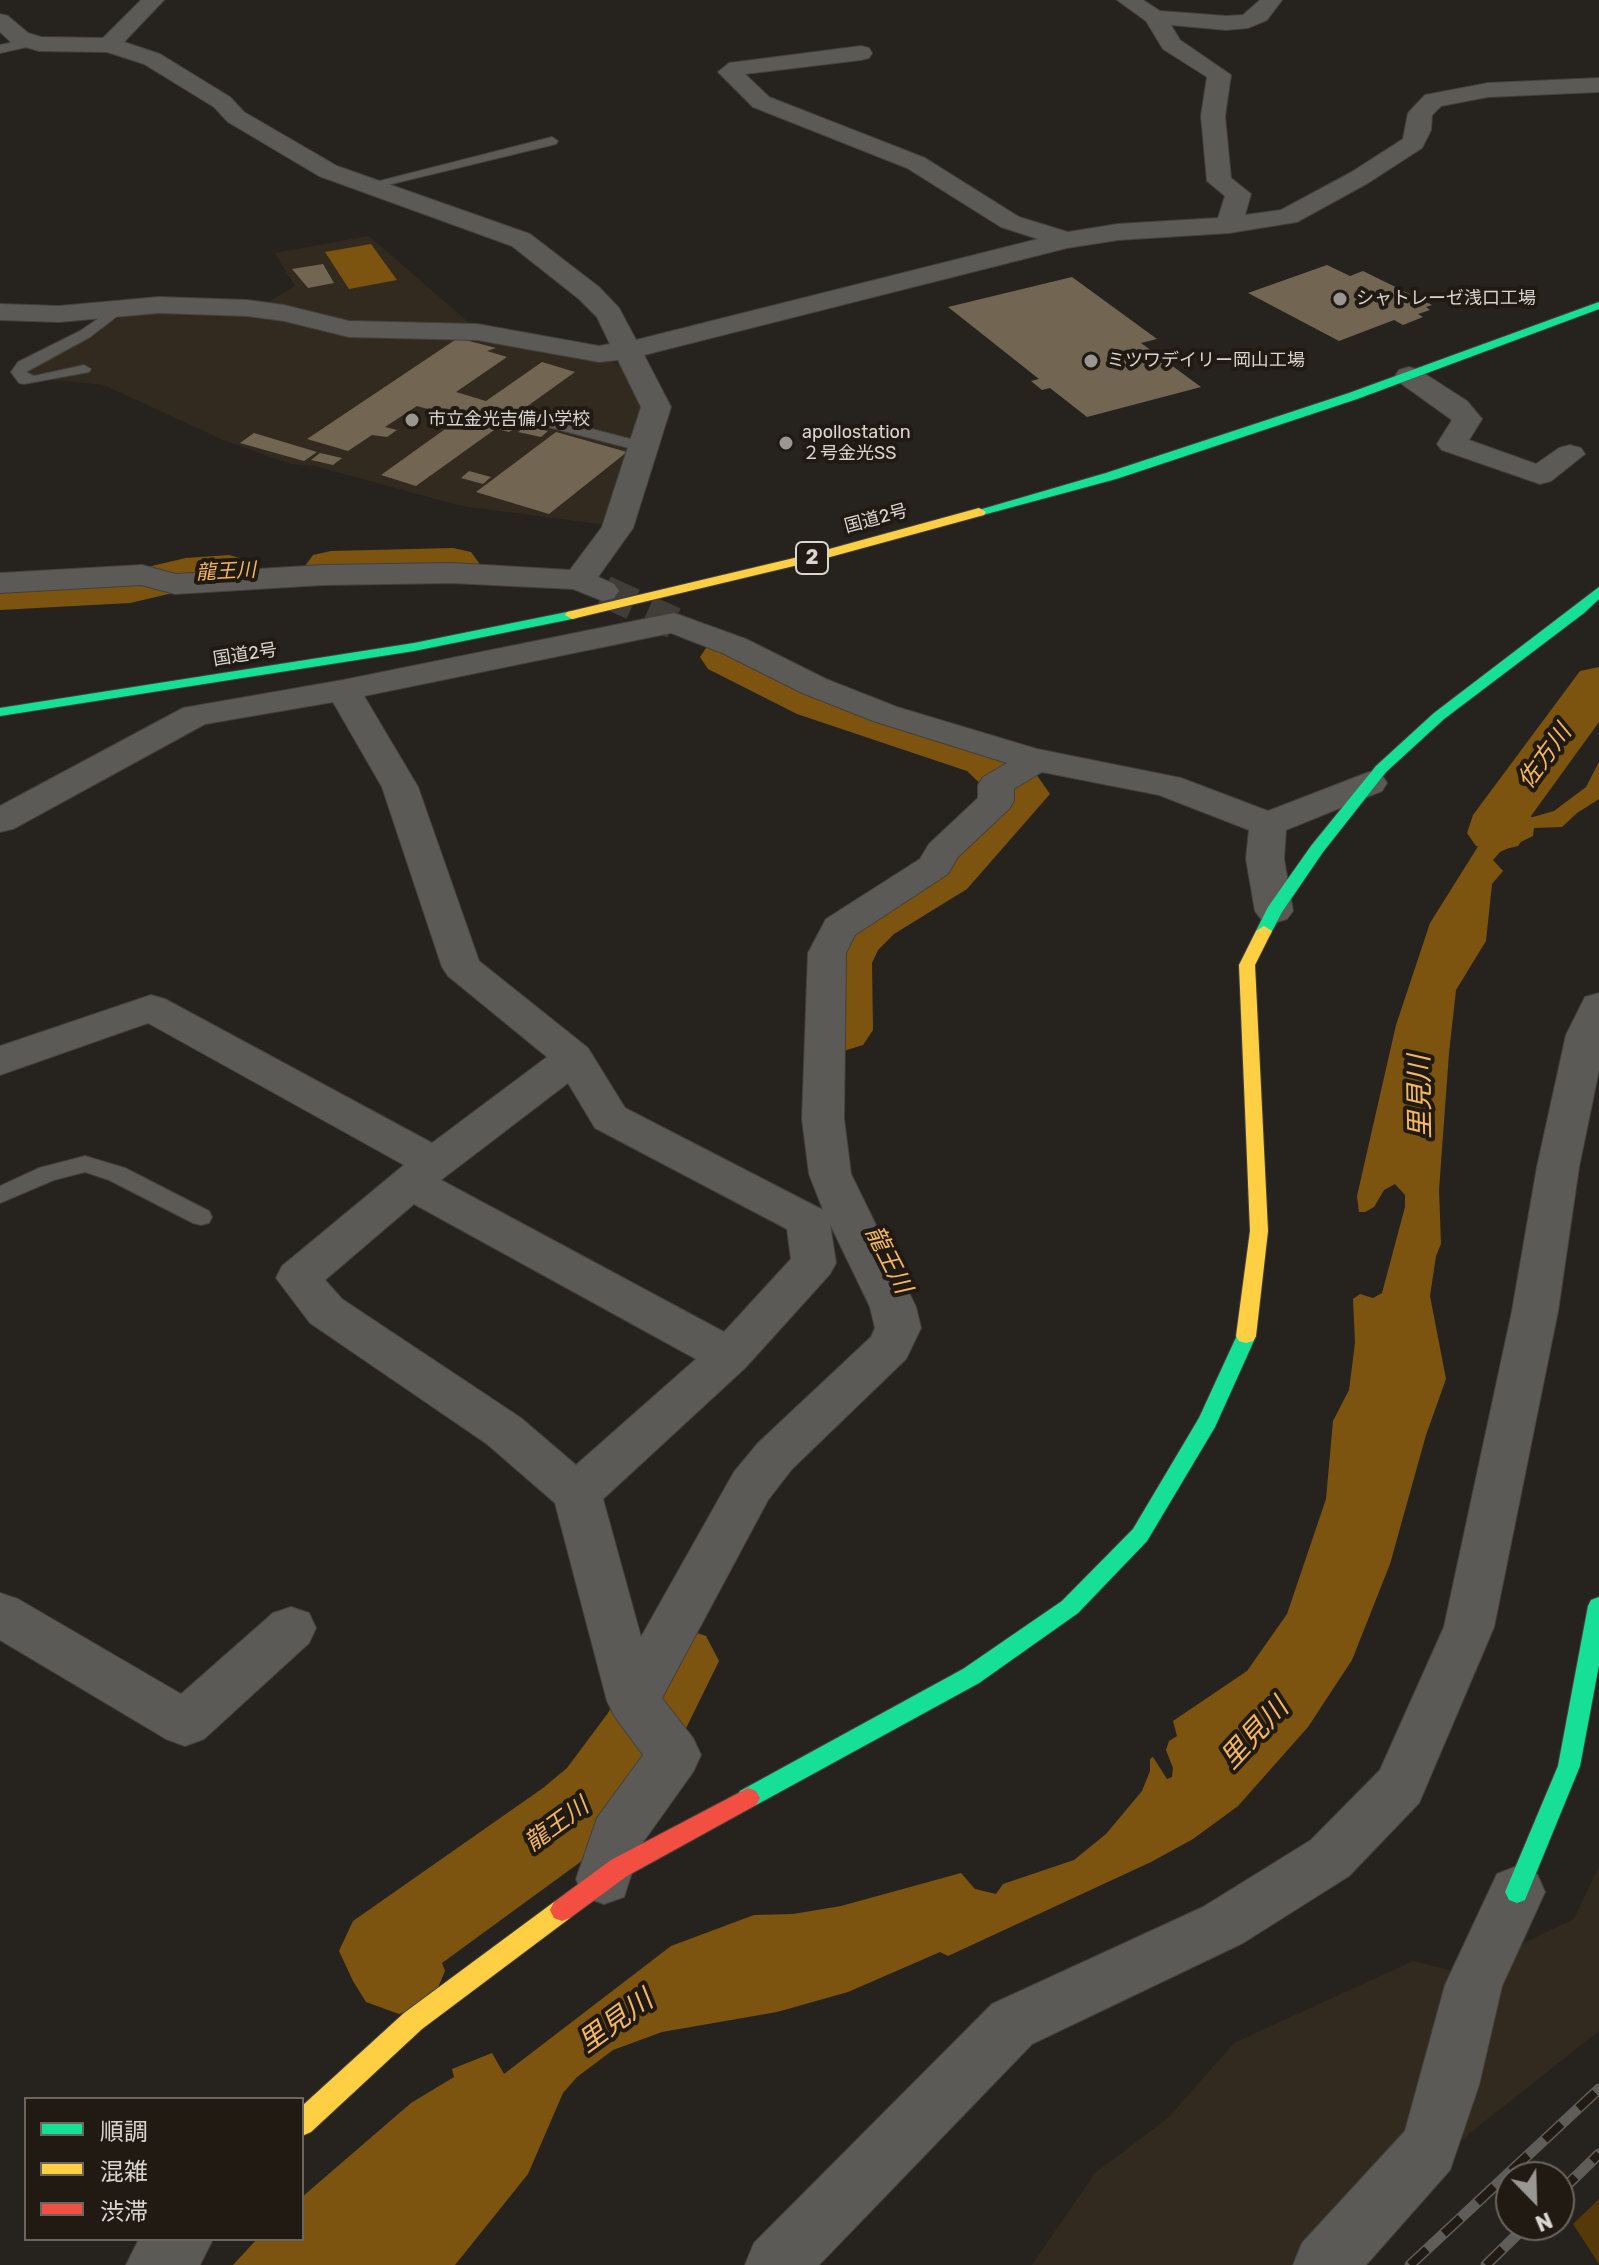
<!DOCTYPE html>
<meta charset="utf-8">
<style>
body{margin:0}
#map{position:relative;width:1599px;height:2265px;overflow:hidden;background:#26231f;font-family:Rubik,"Noto Sans JP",sans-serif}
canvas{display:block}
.legend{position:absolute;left:24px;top:2097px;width:280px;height:144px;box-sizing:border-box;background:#201a13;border:2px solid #6a655f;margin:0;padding:10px 14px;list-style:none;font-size:24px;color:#d9d5d0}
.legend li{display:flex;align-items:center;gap:16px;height:40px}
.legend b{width:40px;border:2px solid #6a655f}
.north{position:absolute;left:1495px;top:2161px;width:80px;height:80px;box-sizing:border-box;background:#201a13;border:2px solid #6a655f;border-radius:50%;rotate:157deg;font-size:22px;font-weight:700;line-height:32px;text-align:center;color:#d9d5d0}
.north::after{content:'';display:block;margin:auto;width:28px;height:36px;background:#9a9792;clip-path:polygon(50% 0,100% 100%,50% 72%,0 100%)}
</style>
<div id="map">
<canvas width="1599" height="2265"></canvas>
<ul class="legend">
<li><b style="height:10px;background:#16e098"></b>順調</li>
<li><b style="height:10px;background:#ffcf43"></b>混雑</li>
<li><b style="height:10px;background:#f24e42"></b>渋滞</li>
</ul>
<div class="north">N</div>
</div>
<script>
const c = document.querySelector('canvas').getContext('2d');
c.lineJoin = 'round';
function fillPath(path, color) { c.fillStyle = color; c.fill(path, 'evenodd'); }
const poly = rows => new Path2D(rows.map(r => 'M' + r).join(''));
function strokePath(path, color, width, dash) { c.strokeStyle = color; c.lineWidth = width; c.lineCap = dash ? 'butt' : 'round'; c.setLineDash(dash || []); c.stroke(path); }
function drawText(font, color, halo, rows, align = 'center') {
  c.font = font + ' Rubik,"Noto Sans JP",sans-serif'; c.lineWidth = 8; c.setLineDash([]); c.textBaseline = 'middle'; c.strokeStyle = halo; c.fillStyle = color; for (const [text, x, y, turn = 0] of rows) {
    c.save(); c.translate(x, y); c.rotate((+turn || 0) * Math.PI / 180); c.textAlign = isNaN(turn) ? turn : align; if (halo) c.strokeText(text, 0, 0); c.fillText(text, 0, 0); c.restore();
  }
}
fillPath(poly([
 [369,236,475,328,367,326,265,304,295,286,275,253],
 [194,309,471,335,604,359,621,365,645,407,608,525,461,506,315,466,291,464,223,440,104,385,54,380,49,374,35,377,25,370,118,318,157,310],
 [1599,1866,1599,2031,1303,2265,1032,2265,1095,2173,1168,2118,1234,2043,1413,1961,1461,1973,1574,1919]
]), '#322a1e');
fillPath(poly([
 [1599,2199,1599,2264,1573,2224]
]), '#553909');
fillPath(poly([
 [371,244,397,280,349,289,325,252],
 [1599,762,1599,799,1577,813,1562,827,1534,828,1533,836,1500,852,1493,860,1503,871,1492,884,1486,941,1456,990,1449,1053,1439,1190,1441,1244,1436,1256,1430,1296,1446,1379,1426,1435,1390,1564,1352,1660,1308,1727,1238,1806,1193,1839,1151,1862,948,1956,940,1952,848,1992,777,2012,662,2032,613,2050,577,2077,563,2093,528,2174,455,2265,233,2265,257,2239,302,2239,302,2197,411,2103,454,2077,452,2069,492,2053,504,2074,671,1946,754,1915,793,1914,841,1906,961,1873,975,1889,996,1894,1003,1884,1074,1860,1106,1834,1142,1791,1150,1771,1150,1759,1153,1757,1167,1779,1172,1777,1173,1768,1166,1750,1169,1741,1177,1736,1173,1721,1247,1671,1287,1614,1326,1499,1333,1421,1349,1390,1355,1343,1353,1299,1360,1294,1373,1298,1382,1293,1405,1207,1405,1195,1395,1184,1384,1190,1374,1207,1365,1212,1359,1212,1357,1196,1396,1025,1430,923,1499,813,1507,817,1533,817,1554,811,1586,787]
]), '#7c5410');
fillPath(poly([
 [453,548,471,552,479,563,471,574,453,578,331,581,313,577,305,566,313,555,331,551,453,548],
 [229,555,247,560,255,571,247,582,186,590,130,603,0,610,0,578,130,571,186,558,229,555],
 [727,641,746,645,837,690,1007,747,1036,774,1050,794,967,889,894,934,878,950,872,963,873,1030,863,1045,840,1052,817,1045,807,1030,808,963,830,926,850,906,925,863,990,793,967,771,797,714,708,669,700,657,708,645,727,641],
 [1599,667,1599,722,1531,816,1527,833,1518,846,1497,851,1476,846,1467,833,1473,815,1580,671,1599,667],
 [677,1626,706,1636,719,1661,668,1765,629,1822,605,1844,442,1963,445,1971,432,2002,399,2014,366,2002,353,1981,339,1951,353,1921,543,1788,567,1768,608,1713,648,1636,677,1626]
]), '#7c5410');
fillPath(poly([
 [323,264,334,283,308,288,292,269],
 [1327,265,1350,276,1363,271,1432,305,1426,307,1430,310,1418,314,1423,317,1403,325,1394,320,1339,341,1248,293],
 [1072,277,1157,339,1141,343,1201,387,1087,417,1050,388,1042,390,1031,381,1039,379,948,307],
 [458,338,496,348,487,351,507,357,456,392,486,401,542,362,575,372,416,486,381,475,476,407,459,418,417,406,385,427,397,430,387,437,372,435,348,451,307,439],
 [435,414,456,419,449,426,427,421],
 [515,418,526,421,509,432,498,429],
 [526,426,548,431,541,437,518,432],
 [556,432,627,452,549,514,476,492],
 [254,433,317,452,304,461,240,443],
 [320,453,342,458,333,465,311,460],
 [469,471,491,477,483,484,461,478]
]), '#726653');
strokePath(poly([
 [604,591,674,623]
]), '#413e3a', 32, [32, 16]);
const lane = poly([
 [32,38,38,42,36,45,0,53,0,45,32,38],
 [552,137,558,141,556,144,367,190,360,186,552,137],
 [115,307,120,308,120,314,90,337,26,372,34,376,84,365,91,369,89,372,24,384,19,383,11,372,18,362,80,331,115,307],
 [553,419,650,444,652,447,644,452,548,427,548,421,553,419],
 [85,1156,125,1168,209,1211,212,1217,209,1223,201,1225,193,1223,109,1180,85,1172,54,1180,0,1203,0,1186,39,1168,85,1156]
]);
const street = poly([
 [141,0,164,0,124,42,160,54,230,97,244,112,337,166,530,234,599,287,619,308,636,340,1038,239,1001,227,907,168,753,107,718,72,729,63,861,46,869,48,872,53,869,58,861,60,745,74,769,97,925,158,1019,217,1068,232,1118,224,1218,218,1225,196,1207,181,1201,116,1207,77,1163,49,1146,21,1117,0,1143,0,1160,11,1226,16,1243,15,1260,0,1282,0,1267,20,1248,28,1226,30,1171,25,1180,40,1231,75,1225,116,1231,178,1251,194,1245,215,1281,210,1350,173,1403,139,1408,113,1425,95,1488,83,1599,78,1599,92,1488,97,1441,106,1432,115,1431,130,1422,148,1368,183,1297,222,1229,233,1118,240,1067,248,644,355,671,407,633,528,598,577,614,584,619,591,614,598,603,601,573,589,452,583,323,585,175,594,141,585,0,593,0,573,142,565,176,574,323,565,452,563,570,570,602,527,641,407,618,360,599,362,477,340,349,337,284,321,247,316,159,313,59,322,0,320,0,304,59,306,159,297,247,300,284,305,349,321,477,324,599,346,610,344,597,317,579,299,512,246,319,176,228,122,214,107,144,64,107,52,39,51,12,43,0,32,0,14,8,16,28,33,41,37,103,38,141,0],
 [1409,367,1419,370,1467,401,1482,419,1469,440,1536,464,1559,448,1570,445,1581,448,1585,454,1551,481,1540,484,1442,450,1437,444,1452,420,1399,382,1395,376,1399,370,1409,367],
 [674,613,746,639,826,679,897,707,1037,749,1181,778,1268,811,1369,772,1382,775,1387,783,1382,791,1286,830,1284,859,1293,911,1287,919,1274,923,1261,919,1255,911,1246,859,1249,830,1159,795,1042,772,1014,789,1014,801,1009,809,958,857,948,874,855,935,846,953,844,1119,851,1174,916,1307,921,1328,906,1359,792,1469,768,1500,662,1698,693,1738,701,1755,693,1772,641,1845,624,1897,604,1904,584,1897,576,1879,597,1818,643,1755,615,1717,607,1701,555,1503,487,1444,310,1323,276,1278,282,1266,404,1165,148,1023,0,1075,0,1046,151,995,165,999,432,1143,547,1057,448,976,442,967,382,787,333,702,205,724,13,829,0,832,0,806,183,708,343,680,674,613],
 [671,633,722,653,802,693,873,721,1007,763,983,777,978,785,978,798,929,844,920,859,826,919,808,953,802,1119,809,1174,823,1210,625,1108,588,1048,479,961,418,787,364,696,671,633],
 [568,1083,595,1128,787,1229,791,1259,724,1332,441,1180,568,1083],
 [414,1204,696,1359,576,1465,521,1418,342,1299,325,1280,414,1204],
 [830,1224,870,1307,875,1328,871,1337,758,1443,734,1472,641,1637,603,1499,745,1368,830,1274,836,1263,830,1224],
 [1599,993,1599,1070,1579,1167,1558,1311,1494,1627,1419,1803,1349,1876,1243,1943,1032,2044,819,2265,745,2265,754,2243,992,2004,1203,1907,1311,1840,1380,1770,1444,1627,1512,1311,1537,1167,1566,1035,1585,997,1599,993],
 [0,1593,18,1599,181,1694,273,1613,291,1607,309,1613,316,1628,309,1643,204,1739,185,1746,166,1739,0,1640,0,1593],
 [1517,1866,1537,1874,1545,1892,1502,1986,1479,2085,1450,2170,1366,2265,1293,2265,1302,2243,1405,2131,1445,1985,1497,1874,1517,1866],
 [139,2239,213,2239,200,2265,126,2265,139,2239]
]);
const fast = poly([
 [1599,302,1599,309,1357,399,1116,479,979,516,972,512,1106,473,1349,393,1599,302],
 [1599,587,1599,599,1584,613,1444,719,1386,772,1323,852,1282,912,1270,935,1258,935,1256,931,1268,907,1311,846,1376,766,1434,713,1599,587],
 [572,611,577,612,577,618,414,651,0,716,0,708,414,643,572,611],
 [1246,1329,1253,1331,1256,1336,1215,1427,1147,1541,1078,1613,979,1683,756,1805,748,1808,740,1805,736,1798,740,1791,963,1669,1062,1601,1133,1529,1199,1418,1239,1331,1246,1329],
 [1599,1597,1599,1665,1580,1766,1525,1900,1517,1903,1509,1900,1505,1892,1558,1766,1588,1606,1591,1600,1599,1597]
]);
const slow = poly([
 [979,508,986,512,984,515,819,560,572,619,565,615,567,612,811,554,979,508],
 [1264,926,1272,931,1255,965,1268,1231,1256,1336,1253,1341,1246,1343,1239,1341,1236,1336,1250,1231,1239,965,1256,931,1264,926],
 [562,1899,570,1902,574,1910,570,1918,422,2029,311,2132,302,2136,302,2106,404,2013,554,1902,562,1899]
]);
const jam = poly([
 [748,1788,756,1791,760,1798,756,1805,627,1876,570,1918,562,1921,554,1918,550,1910,554,1902,611,1860,748,1788]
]);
strokePath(lane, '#43403d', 2);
strokePath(street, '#43403d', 2);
strokePath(fast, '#43403d', 2);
strokePath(slow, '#43403d', 2);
strokePath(jam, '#43403d', 2);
fillPath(lane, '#5c5a56');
fillPath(street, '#5c5a56');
fillPath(fast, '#16e098');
fillPath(slow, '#ffcf43');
fillPath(jam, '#f24e42');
const rail = poly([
 [1559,2193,1599,2154],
 [1410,2265,1599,2089],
 [1486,2265,1527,2225]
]);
strokePath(rail, '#5f5d5a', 11);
strokePath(rail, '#201a13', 8, [23]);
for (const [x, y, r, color] of [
 [1340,299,8,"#9a9792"],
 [1091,361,8,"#9a9792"],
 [412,420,8,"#9a9792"],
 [786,443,8,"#9a9792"]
]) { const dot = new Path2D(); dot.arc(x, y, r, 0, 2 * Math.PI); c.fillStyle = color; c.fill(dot); strokePath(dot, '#201a13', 3); }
drawText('18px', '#d9d5d0', '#201a13', [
 ["シャトレーゼ浅口工場",1356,299],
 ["ミツワデイリー岡山工場",1107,361],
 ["市立金光吉備小学校",428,420],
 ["apollostation",802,433],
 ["２号金光SS",802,454]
], 'left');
drawText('18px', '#d9d5d0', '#201a13', [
 ["国道2号",876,519,-15],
 ["国道2号",245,655,-9]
]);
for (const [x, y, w] of [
 [812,558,32]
]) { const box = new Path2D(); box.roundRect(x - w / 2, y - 16, w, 32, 6); c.fillStyle = '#201a13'; c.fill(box); strokePath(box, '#d9d5d0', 2); }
drawText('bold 20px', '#d9d5d0', null, [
 ["2",812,558]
]);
drawText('italic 20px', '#f5b762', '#201a13', [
 ["龍王川",226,572,-3]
]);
drawText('italic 24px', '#f5b762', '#201a13', [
 ["佐方川",1545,757,-54],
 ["龍王川",888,1260,63],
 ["龍王川",557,1825,-36]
]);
drawText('italic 28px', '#f5b762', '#201a13', [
 ["里見川",1421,1097,-91],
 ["里見川",1255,1734,-47],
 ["里見川",616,2022,-36]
]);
</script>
